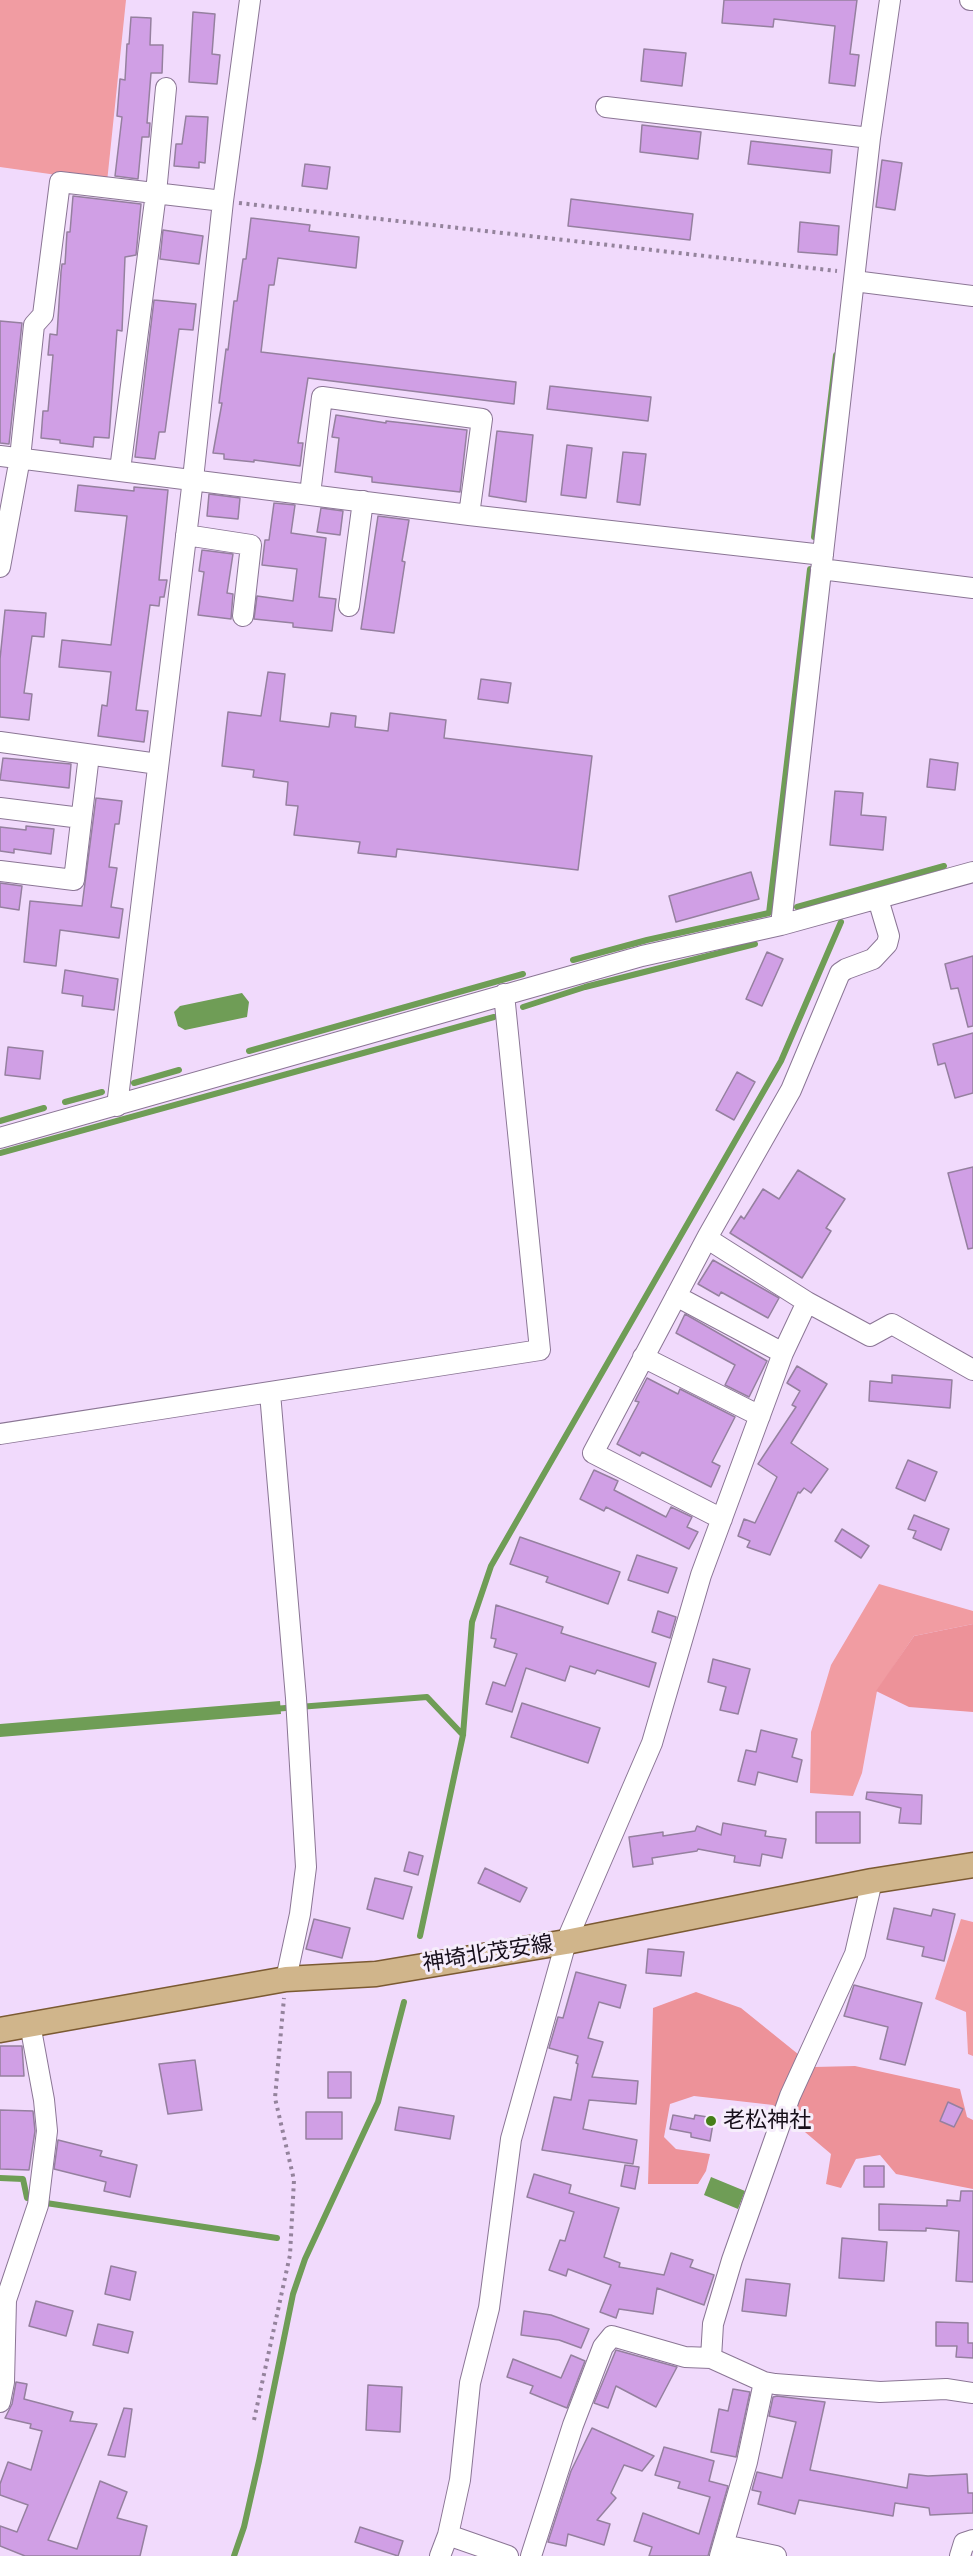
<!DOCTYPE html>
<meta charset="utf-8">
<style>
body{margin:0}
canvas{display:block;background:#f1dafc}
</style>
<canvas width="973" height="2556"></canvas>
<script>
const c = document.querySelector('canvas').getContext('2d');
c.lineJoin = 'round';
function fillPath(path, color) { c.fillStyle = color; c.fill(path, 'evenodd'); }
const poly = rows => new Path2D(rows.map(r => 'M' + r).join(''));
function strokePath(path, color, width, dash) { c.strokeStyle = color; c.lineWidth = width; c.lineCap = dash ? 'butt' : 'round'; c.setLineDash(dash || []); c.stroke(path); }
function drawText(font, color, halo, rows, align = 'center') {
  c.font = font + ' "Sofia Sans Condensed","Noto Sans JP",sans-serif'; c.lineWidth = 6; c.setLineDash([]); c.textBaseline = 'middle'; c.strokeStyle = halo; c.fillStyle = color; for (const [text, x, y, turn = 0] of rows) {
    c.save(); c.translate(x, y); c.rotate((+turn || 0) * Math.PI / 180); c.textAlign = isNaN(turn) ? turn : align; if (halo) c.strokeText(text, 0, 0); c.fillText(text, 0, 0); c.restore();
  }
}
fillPath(poly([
 [0,0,126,0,107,182,0,167],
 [879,1584,973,1611,973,1624,914,1636,877,1691,862,1773,853,1796,810,1793,811,1732,831,1665],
 [961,1919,973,1922,973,2056,968,2054,966,2012,935,1999]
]), '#f19ca2');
fillPath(poly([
 [973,1624,973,1712,909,1707,876,1691,914,1636],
 [696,1992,741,2008,814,2067,855,2066,960,2089,967,2117,973,2120,973,2189,896,2174,880,2155,856,2159,841,2188,826,2184,831,2154,773,2105,694,2096,670,2104,664,2137,676,2149,710,2154,706,2171,698,2184,648,2184,653,2008]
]), '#ed9299');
fillPath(poly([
 [242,993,249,1002,247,1017,185,1030,178,1026,174,1012,180,1006],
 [280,1701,281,1714,0,1737,0,1724],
 [711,2177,745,2191,738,2209,704,2195]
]), '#6f9d56');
strokePath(poly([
 [814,537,836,355],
 [797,907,944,866],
 [573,960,647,940,769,913,810,569],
 [523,1007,585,987,755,944],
 [249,1051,523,974],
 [134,1083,179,1070],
 [65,1102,102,1092],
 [0,1121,44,1108],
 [0,1153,494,1017],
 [273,1709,427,1697,463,1735],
 [420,1936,463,1735,472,1622,491,1566,781,1061,841,922],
 [0,2178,23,2179,27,2198],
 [46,2203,277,2238],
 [234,2556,244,2527,259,2461,293,2294,305,2259,378,2102,404,2002]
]), '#6f9d56', 6);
const building = poly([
 [724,0,857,0,850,54,859,55,855,86,829,83,835,26,774,19,773,27,722,23,724,0],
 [193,12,215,14,212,54,220,55,217,84,189,82,193,12],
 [131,17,151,18,150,45,163,45,162,73,151,73,147,123,150,123,149,137,142,137,138,179,115,176,122,117,117,116,120,79,125,80,127,44,129,44,131,17],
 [644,49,686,53,682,86,641,81,644,49],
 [186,116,208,117,205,163,199,162,199,168,174,166,176,144,182,144,186,116],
 [642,125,701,132,698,159,640,152,642,125],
 [751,141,832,150,830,173,748,164,751,141],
 [882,160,902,163,895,210,876,207,882,160],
 [305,164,330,167,327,189,302,186,305,164],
 [73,196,141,204,136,255,125,257,122,331,117,330,109,438,94,437,93,447,60,443,60,440,41,438,43,411,48,411,53,355,48,355,50,334,57,335,61,272,62,264,65,264,67,232,70,232,73,196],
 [571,199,693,214,690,240,568,226,571,199],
 [251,218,310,225,309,231,359,237,356,268,278,258,274,285,269,285,261,352,516,382,514,404,308,378,298,443,303,443,300,466,254,460,254,462,224,459,224,454,213,453,222,403,219,403,226,349,228,350,234,301,237,301,243,259,246,259,251,218],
 [800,222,839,226,837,255,798,252,800,222],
 [163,230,203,236,199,264,160,259,163,230],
 [154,300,196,304,193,330,179,329,165,432,159,432,155,459,135,457,154,300],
 [0,321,22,323,9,444,0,443,0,321],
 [550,386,651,397,648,421,547,409,550,386],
 [336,415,386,423,386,421,467,430,460,492,372,482,372,477,335,472,339,438,332,437,336,415],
 [497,431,533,435,526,502,489,496,497,431],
 [567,445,592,448,586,498,561,495,567,445],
 [623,452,646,454,640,505,617,502,623,452],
 [78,485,134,491,134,487,168,490,159,580,167,580,164,597,160,597,159,606,150,605,136,710,148,711,144,742,98,736,102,705,107,706,111,672,59,667,62,640,111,645,127,516,75,511,78,485],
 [209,494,240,498,238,519,207,516,209,494],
 [274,503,295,505,291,533,326,538,319,597,336,599,332,631,293,627,293,623,254,619,257,596,293,601,297,569,262,565,265,540,269,540,274,503],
 [321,508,343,511,340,535,317,532,321,508],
 [378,516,409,520,402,561,405,562,394,633,361,629,378,516],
 [202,550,233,554,227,593,233,594,231,619,198,615,204,572,199,571,202,550],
 [5,610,46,613,44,637,32,636,24,693,32,694,29,720,0,717,0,659,5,610],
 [268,672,285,674,280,721,329,727,331,713,356,716,355,727,388,731,390,713,446,720,444,738,592,756,578,870,397,849,396,857,358,853,360,842,294,835,298,806,286,805,288,782,253,777,254,770,222,766,228,712,261,716,268,672],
 [481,679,511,683,508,703,478,699,481,679],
 [3,758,71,764,69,788,0,780,3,758],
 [930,759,958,763,955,790,927,787,930,759],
 [835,791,863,793,861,815,886,817,883,850,830,845,835,791],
 [96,798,122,801,119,824,115,824,109,867,117,868,111,907,123,909,119,938,60,930,56,966,24,962,30,901,82,906,96,798],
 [26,826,54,829,51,854,14,849,14,853,0,851,0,827,26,830,26,826],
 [751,872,759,899,676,922,669,896,751,872],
 [0,883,22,886,19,910,0,907,0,883],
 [767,952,783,959,762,1006,746,999,767,952],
 [973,956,973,1026,968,1027,958,988,951,989,945,964,973,956],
 [65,970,118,979,114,1010,82,1006,83,996,62,993,65,970],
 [973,1033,973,1093,955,1098,945,1063,938,1065,933,1044,973,1033],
 [8,1047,43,1051,40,1079,5,1075,8,1047],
 [737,1072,755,1082,734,1120,716,1110,737,1072],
 [973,1167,973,1248,968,1249,948,1173,973,1167],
 [798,1170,845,1199,826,1228,831,1231,802,1278,730,1233,741,1216,744,1219,763,1189,779,1199,798,1170],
 [713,1260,779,1298,768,1318,721,1292,719,1296,698,1284,713,1260],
 [685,1314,767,1361,749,1397,725,1385,735,1365,676,1333,685,1314],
 [797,1366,827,1384,791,1443,828,1469,811,1493,804,1488,800,1493,798,1492,770,1555,747,1547,750,1541,738,1536,744,1519,755,1523,777,1477,758,1464,796,1407,792,1405,800,1391,787,1383,797,1366],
 [892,1375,952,1380,950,1408,869,1401,870,1381,892,1383,892,1375],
 [647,1378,678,1394,680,1389,735,1417,712,1462,720,1466,711,1487,642,1452,640,1456,617,1444,639,1402,635,1401,647,1378],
 [908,1460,937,1472,925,1501,896,1488,908,1460],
 [594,1470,618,1481,614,1490,666,1517,671,1507,692,1517,687,1527,698,1532,689,1549,606,1507,604,1511,580,1499,594,1470],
 [914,1515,949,1529,941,1550,913,1538,916,1531,908,1529,914,1515],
 [842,1529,869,1546,861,1558,835,1541,842,1529],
 [520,1537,620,1572,608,1604,546,1582,548,1577,510,1564,520,1537],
 [637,1555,677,1568,668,1593,628,1580,637,1555],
 [496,1605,563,1627,561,1633,656,1663,649,1687,597,1670,595,1674,570,1666,565,1681,526,1668,512,1712,486,1704,493,1682,505,1686,517,1654,494,1647,496,1639,491,1638,496,1605],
 [658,1611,676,1617,670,1638,652,1632,658,1611],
 [713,1659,750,1669,738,1714,720,1710,726,1687,708,1682,713,1659],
 [522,1703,600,1728,588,1763,511,1737,522,1703],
 [761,1730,797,1739,792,1757,802,1760,797,1782,758,1772,755,1785,738,1781,746,1750,756,1752,761,1730],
 [867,1792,922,1795,921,1824,899,1823,901,1808,866,1799,867,1792],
 [816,1812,860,1812,860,1843,816,1843,816,1812],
 [723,1823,766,1831,765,1836,786,1839,782,1858,762,1854,760,1866,734,1862,735,1856,698,1849,697,1851,652,1858,653,1864,633,1867,629,1837,663,1832,663,1836,695,1831,697,1826,721,1835,723,1823],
 [409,1852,423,1856,418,1875,404,1871,409,1852],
 [485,1868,527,1888,520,1902,478,1883,485,1868],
 [375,1878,412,1887,403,1919,367,1909,375,1878],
 [894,1908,931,1916,933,1909,955,1914,944,1961,922,1956,924,1947,887,1939,894,1908],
 [314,1919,350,1928,342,1958,306,1949,314,1919],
 [648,1949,684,1952,681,1976,646,1973,648,1949],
 [576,1972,626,1985,620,2008,599,2002,588,2038,603,2042,592,2077,638,2081,636,2104,589,2100,583,2129,637,2140,633,2164,542,2150,554,2097,571,2100,578,2064,576,2063,578,2056,549,2048,558,2017,563,2018,576,1972],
 [854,1985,922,2003,905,2065,880,2059,888,2027,844,2016,854,1985],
 [0,2046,22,2046,24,2076,0,2076,0,2046],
 [195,2060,202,2110,168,2114,159,2064,195,2060],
 [328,2072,351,2072,351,2098,328,2098,328,2072],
 [948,2102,963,2109,954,2127,940,2121,948,2102],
 [399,2107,454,2116,450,2139,395,2130,399,2107],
 [0,2110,33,2111,35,2131,29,2170,0,2169,0,2110],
 [306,2112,342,2112,342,2139,306,2139,306,2112],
 [673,2115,694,2119,695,2115,714,2118,710,2141,691,2137,691,2133,670,2129,673,2115],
 [58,2140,102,2151,100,2156,137,2165,130,2197,104,2191,106,2182,54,2169,58,2140],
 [625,2165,639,2167,635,2189,621,2186,625,2165],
 [864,2166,884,2166,884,2187,864,2187,864,2166],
 [534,2174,571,2185,569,2193,619,2208,604,2257,620,2263,619,2267,664,2275,671,2253,693,2260,690,2267,714,2275,704,2305,657,2288,653,2314,619,2309,616,2318,600,2312,611,2285,568,2269,566,2276,549,2270,560,2240,565,2241,574,2212,527,2197,534,2174],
 [961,2191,973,2191,973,2282,956,2281,959,2231,926,2228,926,2231,879,2230,879,2204,947,2206,947,2200,960,2201,961,2191],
 [842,2238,887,2242,884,2281,839,2278,842,2238],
 [111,2266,136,2272,130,2300,105,2294,111,2266],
 [746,2279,790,2284,786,2316,742,2311,746,2279],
 [36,2301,73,2311,66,2336,29,2326,36,2301],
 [524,2311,551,2315,589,2329,581,2348,559,2340,521,2335,524,2311],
 [936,2322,968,2323,968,2343,973,2343,973,2358,956,2357,957,2346,936,2346,936,2322],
 [98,2324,133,2332,128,2353,93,2345,98,2324],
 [616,2350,677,2367,656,2407,616,2386,608,2408,594,2403,616,2350],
 [571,2355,585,2361,567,2408,530,2393,533,2386,507,2377,513,2359,561,2378,571,2355],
 [16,2382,27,2384,24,2399,73,2412,70,2421,97,2424,48,2540,77,2549,100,2481,127,2492,117,2518,147,2526,140,2556,25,2556,0,2546,0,2526,17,2532,28,2505,0,2495,0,2484,8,2462,31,2470,42,2431,30,2428,31,2424,5,2418,12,2404,16,2382],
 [368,2385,402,2387,400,2432,366,2430,368,2385],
 [733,2389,750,2392,736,2457,711,2452,719,2409,728,2411,733,2389],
 [777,2396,825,2402,810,2470,907,2488,909,2474,928,2476,967,2474,968,2493,973,2493,973,2513,930,2515,929,2508,895,2503,893,2516,799,2500,795,2514,758,2504,761,2492,752,2490,757,2472,782,2478,796,2422,769,2416,773,2397,777,2396],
 [124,2408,132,2409,125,2457,108,2455,124,2408],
 [592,2428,654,2456,642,2471,624,2465,611,2493,616,2498,597,2520,610,2524,604,2545,568,2534,566,2546,548,2542,571,2471,592,2428],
 [664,2447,714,2461,709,2481,728,2486,708,2556,649,2556,652,2547,634,2541,643,2513,699,2534,710,2497,678,2488,680,2482,655,2475,664,2447],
 [360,2527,403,2541,398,2556,355,2542,360,2527]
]);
fillPath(building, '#d09fe5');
strokePath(building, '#95809f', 1.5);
const minor = poly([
 [970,0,973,0],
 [606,107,870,138],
 [854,281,973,296],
 [0,456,469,515,823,555],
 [120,470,156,193,166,88],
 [310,494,322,397,482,419,469,515],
 [186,535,251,545,243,616],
 [0,567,20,458,34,325,43,315,60,182,223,201],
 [821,569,973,588],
 [349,606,363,501],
 [0,742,158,764],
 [0,808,81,818],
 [0,871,74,880,89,755],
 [781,925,870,138,890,0],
 [117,1106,193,479,223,201,250,0],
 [0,1138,642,956,781,925,973,872],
 [708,1236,593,1453,722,1519],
 [676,1296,783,1353],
 [807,1302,711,1241,708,1236,791,1090,840,973,846,969,873,959,887,944,889,936,878,899],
 [643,1357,760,1416],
 [270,1393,296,1698,306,1867,300,1914,286,1979],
 [0,1434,540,1350,504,994],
 [711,2358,713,2324,732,2260,790,2096,855,1954,872,1881],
 [0,2402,4,2382,6,2300,38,2205,47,2131,44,2100,30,2024],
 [448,2535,508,2556],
 [724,2545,776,2556],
 [440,2556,448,2535,460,2480,470,2383,489,2308,511,2139,566,1942,652,1743,701,1575,783,1353,807,1302,870,1336,892,1324,973,1370],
 [531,2556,573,2425,603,2347,612,2336,685,2357,711,2358,764,2382,775,2384,880,2392,946,2389,973,2393],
 [720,2556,747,2462,764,2382],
 [960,2556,964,2543,973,2540]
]);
const major = poly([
 [0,2030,286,1979,376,1974,566,1942,872,1881,973,1865]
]);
strokePath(minor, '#8b7695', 22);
strokePath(major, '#7b5a32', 27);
strokePath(poly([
 [239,203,837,271],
 [254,2420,290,2255,294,2180,275,2098,284,1998]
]), '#94839c', 4, [3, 4.5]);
strokePath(minor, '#fff', 20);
strokePath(major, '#d0b58b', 24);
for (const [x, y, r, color] of [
 [711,2121,6,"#457e18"]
]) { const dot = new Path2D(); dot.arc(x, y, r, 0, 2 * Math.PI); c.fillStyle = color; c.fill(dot); strokePath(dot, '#f6edfb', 2); }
drawText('22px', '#170f1b', '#f6edfb', [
 ["神埼北茂安線",488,1955,-9]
]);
drawText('22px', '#170f1b', '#f6edfb', [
 ["老松神社",723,2121]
], 'left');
</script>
